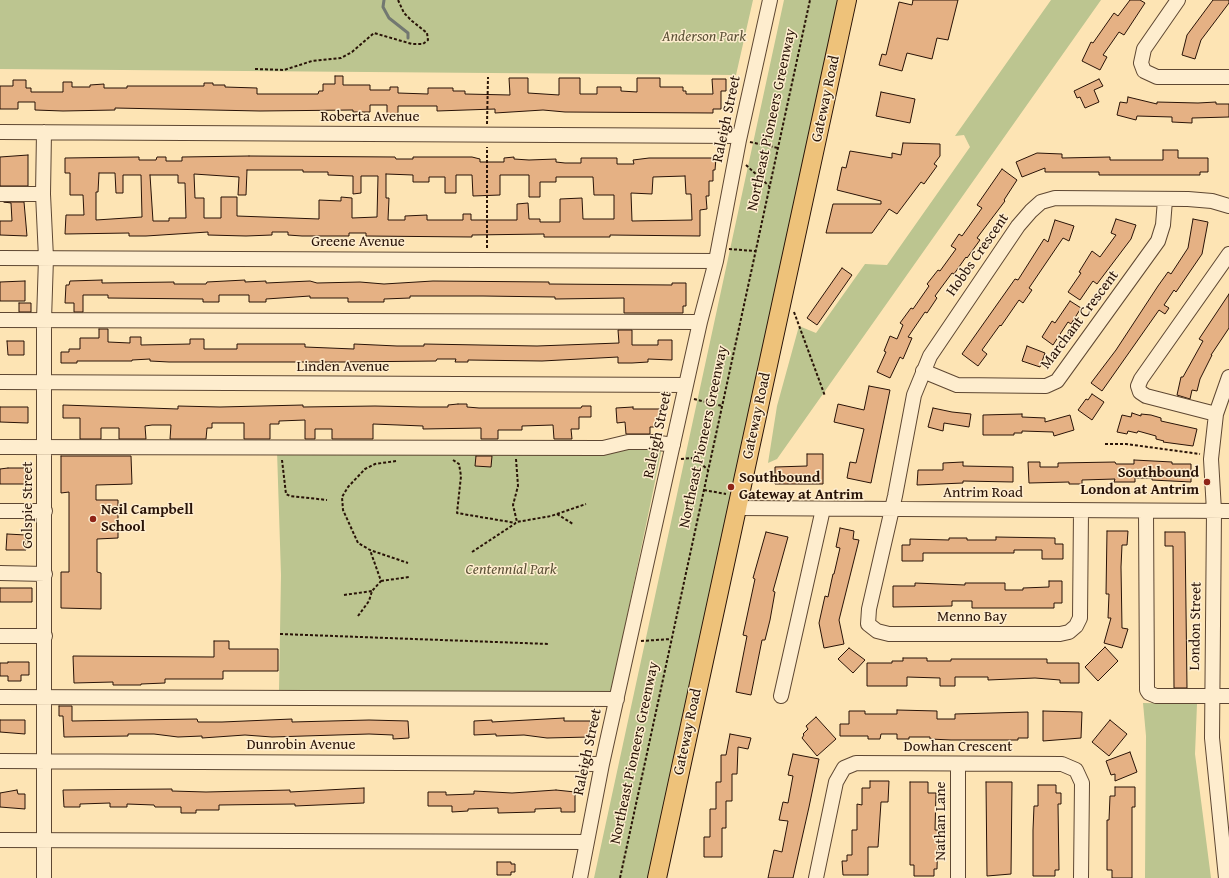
<!DOCTYPE html>
<style>
body{margin:0}
canvas{display:block;background:#fde4b4}
</style>
<canvas width="1229" height="878"></canvas>
<script>
const c = document.querySelector('canvas').getContext('2d');
c.lineJoin = 'round';
function fillPath(path, color) { c.fillStyle = color; c.fill(path, 'evenodd'); }
const poly = rows => new Path2D(rows.map(r => 'M' + r).join(''));
function strokePath(path, color, width, dash) { c.strokeStyle = color; c.lineWidth = width; c.lineCap = dash ? 'butt' : 'round'; c.setLineDash(dash || []); c.stroke(path); }
function drawText(font, color, halo, rows, align = 'center') {
  c.font = font + ' "Gentium Book Plus",serif'; c.lineWidth = 3; c.setLineDash([]); c.textBaseline = 'middle'; c.strokeStyle = halo; c.fillStyle = color; for (const [text, x, y, turn = 0] of rows) {
    c.save(); c.translate(x, y); c.rotate((+turn || 0) * Math.PI / 180); c.textAlign = isNaN(turn) ? turn : align; if (halo) c.strokeText(text, 0, 0); c.fillText(text, 0, 0); c.restore();
  }
}
fillPath(poly([
 [0,0,753,0,736,75,0,69],
 [784,0,838,0,649,878,594,878],
 [1051,0,1101,0,777,459,768,463,777,406,799,326,816,333,865,264,887,265,970,147,964,135,955,136],
 [662,448,611,693,279,691,281,575,277,451],
 [1143,703,1197,704,1195,754,1211,878,1145,878,1146,736]
]), '#bcc590');
strokePath(poly([
 [384,0,383,7,389,18,408,33,408,38]
]), '#727871', 3);
const building = poly([
 [913,0,958,0,948,40,937,38,932,59,907,53,902,71,879,65,882,54,886,55,899,2,912,5,913,0],
 [1130,0,1140,0,1145,3,1124,35,1119,32,1103,55,1107,57,1100,70,1082,61,1091,42,1093,43,1114,13,1118,16,1130,0],
 [1213,0,1229,0,1229,3,1201,40,1195,59,1182,55,1187,35,1213,0],
 [335,76,343,76,343,85,370,85,370,90,390,90,390,87,398,87,398,93,428,94,428,88,453,88,453,91,465,91,465,94,510,95,509,78,528,78,528,93,559,95,559,78,580,78,580,94,597,94,597,87,621,87,621,91,637,92,637,78,660,78,660,87,683,87,683,91,686,91,686,94,713,94,712,79,726,79,726,91,721,91,721,109,713,109,713,113,565,112,543,110,495,113,495,109,437,111,437,106,398,106,398,115,387,115,387,105,370,105,370,112,353,112,353,110,260,111,115,108,115,110,63,111,35,110,35,102,18,102,18,109,0,109,0,86,13,86,13,80,26,80,26,88,31,88,31,92,63,92,63,82,72,82,72,87,90,87,90,85,104,84,104,88,127,88,127,86,204,86,204,83,213,83,213,85,225,85,225,87,257,88,257,94,318,94,319,91,323,91,323,84,335,84,335,76],
 [1099,79,1103,86,1094,90,1099,102,1085,108,1080,97,1077,98,1074,91,1099,79],
 [881,92,915,99,910,123,876,116,881,92],
 [1128,97,1157,104,1157,102,1198,103,1216,102,1216,104,1229,104,1229,117,1192,118,1192,123,1172,122,1172,117,1137,116,1136,120,1117,115,1120,102,1127,103,1128,97],
 [903,143,940,144,940,156,934,164,937,166,924,184,921,182,897,214,889,209,872,233,826,233,833,204,881,204,881,201,837,190,842,167,846,168,850,151,892,158,892,153,901,155,903,143],
 [1163,150,1178,150,1178,158,1208,158,1208,172,1200,172,1200,175,1099,175,1099,172,1045,172,1045,168,1022,177,1016,162,1037,153,1062,154,1062,158,1110,157,1110,160,1163,160,1163,150],
 [28,155,28,186,0,186,0,157,28,155],
 [249,156,395,157,396,159,413,159,413,157,472,157,480,159,480,162,504,162,504,158,514,157,514,159,529,160,556,159,556,162,565,163,581,163,581,158,617,158,617,164,634,164,633,160,649,158,716,158,715,170,713,170,713,181,709,181,709,196,706,196,707,209,700,210,700,236,610,235,610,237,544,237,544,234,472,235,472,237,366,236,366,233,349,233,349,236,302,236,288,235,288,232,272,232,272,235,246,236,208,235,208,232,146,236,129,236,129,233,65,234,66,215,84,215,83,195,70,195,70,173,65,173,65,158,139,157,139,160,156,160,157,157,166,157,166,161,182,161,182,157,249,156],
 [247,170,303,170,303,172,328,172,328,175,353,176,353,194,361,193,361,176,378,176,377,217,352,218,352,198,341,197,341,201,319,200,319,219,237,216,237,197,221,197,221,218,204,218,204,198,195,198,194,174,239,177,238,195,246,195,247,170],
 [99,173,115,173,116,193,123,193,123,175,141,175,142,217,96,220,96,192,98,192,99,173],
 [386,174,413,175,413,182,429,182,429,177,445,177,445,193,456,193,456,175,472,175,473,196,500,195,500,175,529,175,529,197,540,197,540,182,556,182,556,177,593,177,594,195,614,195,614,219,583,219,582,198,560,199,560,222,540,222,540,219,529,219,528,203,517,204,517,220,471,220,471,214,463,214,463,220,427,220,427,215,405,216,405,220,388,220,389,198,386,198,386,174],
 [150,175,178,175,178,183,185,183,186,218,169,218,169,221,153,221,150,175],
 [685,176,686,194,691,194,692,220,632,221,631,193,652,194,653,177,685,176],
 [1002,169,1017,180,1004,200,1005,201,977,238,980,240,967,258,966,257,954,274,952,273,935,296,937,298,927,313,925,312,908,337,912,338,903,359,900,357,890,378,877,372,886,352,884,351,890,336,897,339,903,325,900,323,911,308,913,309,929,286,927,284,938,270,940,271,956,249,951,246,959,234,962,236,982,208,977,205,1002,169],
 [4,202,24,202,27,236,0,235,0,221,12,221,11,203,4,202],
 [1116,219,1136,225,1131,239,1097,284,1093,281,1080,300,1068,292,1081,273,1079,272,1092,251,1100,257,1116,235,1111,233,1116,219],
 [1193,219,1208,222,1202,254,1176,292,1174,290,1164,305,1169,308,1165,314,1159,310,1102,391,1091,383,1116,350,1158,286,1168,272,1171,274,1188,248,1193,219],
 [1055,220,1074,226,1069,241,1063,238,1029,288,1032,290,1023,303,1019,300,1001,326,1000,325,982,350,987,354,978,366,962,354,1015,279,1018,280,1044,239,1048,242,1055,220],
 [842,268,852,275,817,325,807,318,842,268],
 [102,280,102,283,174,282,174,284,206,284,207,282,245,280,245,282,266,281,266,283,310,281,317,283,360,282,384,284,433,281,549,282,549,284,672,285,672,283,686,283,686,306,683,306,683,313,624,313,624,298,555,299,555,297,483,296,410,296,410,298,384,299,384,302,348,302,348,298,310,298,310,296,266,299,266,302,249,302,249,295,219,295,219,302,203,302,203,299,108,298,108,295,83,295,83,312,74,312,74,303,65,303,66,285,69,285,70,281,102,280],
 [25,281,25,301,0,301,0,282,25,281],
 [1229,294,1229,328,1211,355,1212,355,1200,379,1197,391,1192,390,1190,399,1177,395,1181,377,1183,377,1203,341,1199,339,1229,294],
 [1070,301,1081,308,1071,324,1068,322,1053,345,1042,337,1052,321,1055,323,1070,301],
 [19,303,31,303,31,312,19,312,19,303],
 [99,329,108,329,108,342,130,343,130,337,141,337,141,345,190,344,190,339,204,339,204,349,237,349,237,344,305,344,305,347,354,349,354,344,397,346,424,346,424,344,537,346,619,343,618,330,632,330,632,345,658,345,658,340,672,340,672,360,648,359,648,362,632,363,618,363,618,357,542,361,468,360,468,362,455,362,456,359,437,359,436,361,343,362,169,362,150,361,150,359,132,360,132,361,77,361,77,363,61,363,61,352,69,352,69,349,80,349,80,338,99,338,99,329],
 [7,341,24,341,24,355,8,355,7,341],
 [1027,346,1045,353,1040,367,1022,361,1027,346],
 [869,386,890,390,871,483,847,478,850,462,856,463,864,429,834,422,838,404,864,410,869,386],
 [1092,394,1104,402,1092,420,1078,410,1086,399,1088,400,1092,394],
 [458,404,467,404,467,407,479,408,581,408,582,406,591,406,591,417,579,417,579,429,571,429,572,439,554,439,553,425,522,426,522,430,498,430,498,439,481,439,481,428,423,429,423,426,373,424,373,439,332,439,332,429,315,429,315,439,305,439,305,420,279,421,279,424,270,424,270,439,244,439,244,423,212,423,212,428,207,428,206,439,170,439,171,425,152,425,145,426,146,439,119,439,119,428,101,428,101,439,80,439,80,418,63,418,63,405,178,409,178,406,220,407,303,405,303,407,375,406,420,407,448,407,448,405,458,404],
 [0,407,28,407,28,423,0,422,0,407],
 [633,407,633,409,660,409,660,427,650,427,650,434,626,434,625,422,617,423,616,408,633,407],
 [933,408,952,412,971,414,969,427,944,423,943,431,928,427,933,408],
 [1132,413,1141,416,1141,414,1151,415,1161,418,1161,421,1197,429,1193,446,1163,442,1164,441,1156,439,1156,436,1138,431,1137,433,1128,431,1127,434,1117,432,1122,415,1131,417,1132,413],
 [1022,414,1022,417,1045,418,1045,422,1070,415,1074,430,1054,436,1053,432,1022,431,1022,433,1014,433,1014,435,983,435,983,415,1022,414],
 [807,454,823,454,823,484,775,484,775,467,807,466,807,454],
 [61,456,131,456,132,484,96,485,96,500,118,500,118,538,97,539,97,572,101,573,101,609,61,608,61,572,69,572,69,492,61,493,61,456],
 [476,456,492,456,491,467,475,466,476,456],
 [1134,460,1172,462,1172,464,1191,464,1191,482,1152,480,1152,478,1135,478,1135,482,1114,482,1115,479,1082,480,1082,484,1069,484,1069,482,1029,483,1028,462,1040,462,1040,467,1058,467,1058,463,1115,462,1116,464,1134,464,1134,460],
 [963,462,963,466,1013,467,1013,482,963,481,963,483,917,485,918,470,943,470,943,463,963,462],
 [8,468,27,468,27,484,0,484,0,469,8,468],
 [840,528,854,531,853,539,859,540,839,620,844,644,824,648,819,623,825,596,828,597,833,574,834,574,840,548,836,547,840,528],
 [1107,531,1128,531,1127,545,1122,545,1121,567,1122,628,1128,629,1122,648,1104,643,1111,618,1108,618,1109,594,1106,594,1107,531],
 [766,532,788,537,773,591,775,592,770,620,765,640,762,640,751,695,736,692,747,636,743,635,755,579,753,578,766,532],
 [1165,532,1185,532,1187,688,1174,688,1173,546,1165,546,1165,532],
 [7,534,26,535,26,550,6,550,7,534],
 [996,537,1055,538,1055,544,1063,544,1063,559,1042,559,1042,550,1014,550,1014,553,923,553,923,561,902,561,902,545,910,545,910,539,949,540,949,538,967,538,967,540,996,540,996,537],
 [1049,581,1062,581,1062,603,1054,603,1054,608,972,608,972,601,952,601,952,606,893,607,893,586,915,586,915,583,965,585,965,583,1005,583,1005,590,1023,590,1023,588,1049,587,1049,581],
 [0,588,32,588,32,602,0,602,0,588],
 [214,641,229,641,229,649,278,649,278,671,223,671,223,679,165,679,165,683,141,684,141,685,113,685,113,682,74,683,73,656,214,657,214,641],
 [1105,647,1118,661,1098,681,1085,667,1105,647],
 [849,648,865,660,853,673,838,659,849,648],
 [903,658,927,658,927,661,951,661,951,659,1047,659,1047,663,1079,663,1079,683,1060,683,1060,680,1035,678,988,680,988,677,955,677,955,686,940,686,940,678,907,677,907,686,867,686,867,663,892,663,892,661,903,661,903,658],
 [8,662,29,662,29,675,21,675,21,681,8,681,8,676,0,676,0,663,8,663,8,662],
 [59,706,72,706,72,721,197,719,198,722,222,722,292,719,292,722,369,720,408,721,409,738,393,739,393,735,369,734,272,737,245,735,202,738,202,736,178,737,154,734,128,734,128,736,64,737,63,716,59,716,59,706],
 [897,710,937,711,937,719,955,719,955,714,1028,712,1028,738,1018,738,1018,740,951,740,930,739,930,737,909,737,909,739,897,739,897,734,881,734,880,739,868,739,868,736,840,736,840,724,849,724,849,711,865,711,865,714,897,714,897,710],
 [1043,711,1082,712,1081,738,1043,741,1043,711],
 [816,717,836,739,817,756,802,738,804,735,803,734,808,729,806,726,816,717],
 [564,718,564,721,590,721,590,737,547,738,524,735,496,736,496,734,474,735,474,721,492,720,492,722,564,718],
 [0,720,25,720,25,734,0,732,0,720],
 [1110,720,1127,734,1109,756,1092,742,1110,720],
 [730,734,751,738,748,749,738,747,737,774,732,774,732,801,726,801,726,828,722,828,722,857,704,857,704,837,710,837,710,809,716,809,716,782,721,782,721,755,726,755,730,734],
 [1130,752,1137,772,1115,781,1115,774,1111,775,1106,761,1130,752],
 [793,754,819,759,809,807,793,878,768,878,774,850,782,852,788,821,779,820,783,802,788,803,793,776,788,775,793,754],
 [870,781,889,781,888,802,881,802,878,847,868,847,868,875,843,875,842,861,847,861,847,855,852,855,852,830,857,830,857,804,862,805,862,788,870,788,870,781],
 [910,782,928,782,928,793,936,793,935,830,938,830,937,869,934,869,934,876,914,876,914,865,910,865,910,782],
 [986,782,1012,782,1011,874,987,876,986,782],
 [1038,785,1056,785,1056,793,1061,793,1061,804,1058,804,1059,870,1055,870,1055,876,1033,876,1033,830,1034,806,1038,806,1038,785],
 [1115,787,1135,787,1135,807,1132,807,1132,878,1112,878,1112,870,1107,870,1107,820,1109,820,1110,796,1115,796,1115,787],
 [364,788,364,803,295,806,295,804,219,805,219,810,196,810,196,813,181,813,181,807,155,807,154,805,127,804,127,807,110,807,110,803,80,804,80,807,64,807,63,790,172,789,172,791,206,792,290,790,290,792,364,788],
 [17,790,18,794,25,794,25,809,0,807,0,793,17,790],
 [556,790,575,792,575,812,561,812,561,808,535,809,535,812,498,813,498,808,468,809,468,811,452,812,452,806,428,806,428,792,446,792,446,795,474,794,474,791,512,793,556,790],
 [497,862,511,862,511,864,515,864,515,872,511,872,511,875,497,875,497,862]
]);
fillPath(building, '#e5b184');
strokePath(building, '#291307', 1);
const minor = poly([
 [1178,0,1144,49,1141,63,1144,71,1157,77,1229,77],
 [0,132,740,136],
 [44,132,43,194,46,258,44,320,44,878],
 [0,194,43,194],
 [0,258,716,261],
 [0,320,700,322],
 [923,371,957,385,1046,386,1057,381,1158,241,1163,225,1165,200],
 [0,382,686,385],
 [1216,414,1146,396,1140,392,1138,386,1141,379,1229,254],
 [0,447,603,448,628,442,653,442,673,445],
 [737,508,1229,511],
 [0,511,45,511],
 [1081,511,1080,618,1076,626,1069,632,1060,634,889,634,877,631,868,624,869,609,895,496,914,395,930,356,1018,226,1031,211,1041,202,1055,198,1188,199,1212,201,1229,206],
 [1146,511,1147,690,1149,693,1156,696,1229,696],
 [0,573,45,574],
 [0,636,45,636],
 [781,696,823,509],
 [0,697,617,699],
 [0,761,602,764],
 [0,840,587,842],
 [580,878,602,764,700,322,716,261,739,140,770,0],
 [816,878,836,782,844,768,856,763,1062,764,1076,770,1082,783,1081,878],
 [958,878,958,764],
 [1226,878,1212,738,1214,511,1211,459,1216,414,1229,377]
]);
const major = poly([
 [657,878,847,0]
]);
strokePath(minor, '#5e4732', 16);
strokePath(major, '#291307', 20);
strokePath(poly([
 [255,69,284,70,312,61,341,58,352,52,374,33,412,44,423,44,428,40,427,33,412,21,404,13,398,0],
 [487,124,488,77],
 [750,142,778,148],
 [746,165,769,186],
 [487,248,487,147],
 [729,249,755,251],
 [794,312,825,396],
 [694,399,722,406],
 [1105,444,1126,444,1200,454],
 [516,459,518,486,513,505,517,522,551,516,586,504],
 [681,459,691,458,697,460,708,470],
 [282,460,286,494,290,496,327,500],
 [453,460,459,464,461,476,457,513,516,523],
 [396,461,375,464,365,469,348,487,342,497,343,510,358,543,370,550,408,563],
 [704,490,726,494],
 [557,514,573,524],
 [472,552,516,523],
 [381,581,409,577],
 [344,595,372,591],
 [358,616,369,601,372,591,381,581,370,550],
 [280,634,549,644],
 [641,641,671,639],
 [620,878,810,0]
]), '#291307', 2, [3, 2]);
strokePath(minor, '#feedce', 14);
strokePath(major, '#eec27a', 18);
for (const [x, y, r, color] of [
 [1207,482,4,"#8f2418"],
 [731,487,4,"#8f2418"],
 [93,519,4,"#8f2418"]
]) { const dot = new Path2D(); dot.arc(x, y, r, 0, 2 * Math.PI); c.fillStyle = color; c.fill(dot); strokePath(dot, '#feedce', 1.5); }
drawText('italic 15px', '#5c5137', '#feedce', [
 ["Anderson Park",704,37],
 ["Centennial Park",511,570]
]);
drawText('15px', '#291307', '#feedce', [
 ["Gateway Road",826,99,-78],
 ["Roberta Avenue",370,117],
 ["Raleigh Street",727,119,-78],
 ["Northeast Pioneers Greenway",772,120,-78],
 ["Greene Avenue",358,242],
 ["Hobbs Crescent",978,255,-55],
 ["Marchant Crescent",1080,320,-53],
 ["Linden Avenue",343,367],
 ["Gateway Road",757,416,-78],
 ["Raleigh Street",658,435,-78],
 ["Northeast Pioneers Greenway",704,437,-78],
 ["Antrim Road",983,493],
 ["Golspie Street",28,505,-90],
 ["Menno Bay",972,617],
 ["London Street",1196,626,-89],
 ["Gateway Road",688,732,-78],
 ["Dunrobin Avenue",301,745],
 ["Dowhan Crescent",958,747],
 ["Raleigh Street",588,752,-78],
 ["Northeast Pioneers Greenway",635,753,-78],
 ["Nathan Lane",941,821,-90]
]);
drawText('bold 15px', '#291307', '#feedce', [
 ["Southbound",1199,473,"right"],
 ["London at Antrim",1199,490,"right"],
 ["Southbound",739,478],
 ["Gateway at Antrim",739,495],
 ["Neil Campbell",101,510],
 ["School",101,527]
], 'left');
</script>
